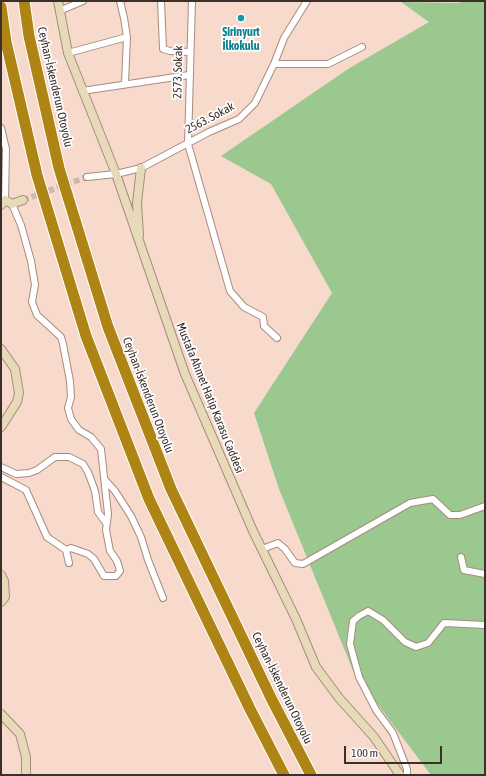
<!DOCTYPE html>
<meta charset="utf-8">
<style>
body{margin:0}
#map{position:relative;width:486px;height:776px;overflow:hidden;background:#f7dacb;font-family:"Asap Condensed",sans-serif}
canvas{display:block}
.frame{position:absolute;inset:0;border:2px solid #3a2f2a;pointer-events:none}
.scale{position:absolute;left:344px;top:746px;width:98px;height:18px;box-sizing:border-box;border:2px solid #3a2f2a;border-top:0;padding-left:5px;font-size:12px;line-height:14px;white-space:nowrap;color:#3a2f2a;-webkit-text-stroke:3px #fff;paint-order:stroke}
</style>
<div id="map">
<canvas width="486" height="776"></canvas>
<div class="frame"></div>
<div class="scale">100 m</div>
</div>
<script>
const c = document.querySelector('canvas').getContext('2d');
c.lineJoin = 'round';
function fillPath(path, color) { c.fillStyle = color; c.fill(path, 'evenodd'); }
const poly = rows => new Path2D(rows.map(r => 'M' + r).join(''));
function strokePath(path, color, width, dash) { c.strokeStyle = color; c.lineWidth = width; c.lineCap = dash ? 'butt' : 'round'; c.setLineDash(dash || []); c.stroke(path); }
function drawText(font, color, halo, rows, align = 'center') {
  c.font = font + ' "Asap Condensed",sans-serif'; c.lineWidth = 3.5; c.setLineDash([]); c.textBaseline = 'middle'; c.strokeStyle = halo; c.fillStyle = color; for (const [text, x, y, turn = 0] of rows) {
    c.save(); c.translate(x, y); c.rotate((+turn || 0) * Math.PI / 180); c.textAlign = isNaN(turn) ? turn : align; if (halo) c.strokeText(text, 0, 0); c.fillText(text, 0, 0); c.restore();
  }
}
fillPath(poly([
 [467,1,485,1,485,775,431,775,354,673,279,489,254,413,332,293,271,184,221,156,348,69,429,22,401,2,457,3]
]), '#9ac88e');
strokePath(poly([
 [23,200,87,177]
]), '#d1b8ab', 6, [6, 3]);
const street = poly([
 [120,1,124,18,127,37,125,83],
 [161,1,163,49,170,51,189,52],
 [192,1,188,144,230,291,244,307,263,317,264,326,277,338],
 [59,11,83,1],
 [68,53,127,37],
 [274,64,328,64,362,47],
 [82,91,189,75],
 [1,128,6,149,5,200],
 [87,177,116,174,141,168,209,132,239,119,255,103,274,64,284,38,307,1],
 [12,204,21,225,31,261,35,285,32,302,37,315,61,337,63,344,70,381,71,397,68,408,71,419,79,430,91,437,101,449,108,514,106,530,110,551,117,561,120,571,116,576,104,576,94,559,88,554,71,548,66,550,69,563],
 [1,467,16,474,29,473,37,470,55,457,69,457,83,464,88,472,95,491,98,512,106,523],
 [1,477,26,490,47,537,66,550],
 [105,480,115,491,131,516,141,537,148,560,163,598],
 [262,549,278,543,285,549,295,563,303,564,410,503,433,499,450,515,460,515,485,506],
 [461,557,464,570,485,574],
 [407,775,407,769,393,733,376,710,359,677,350,644,353,621,359,616,368,611,383,620,405,642,416,647,428,643,444,623,485,625]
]);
const secondary = poly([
 [58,1,68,53,116,174,185,374,253,531,296,619,316,667,339,698,374,737,400,775],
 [1,205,5,200,12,204,23,200],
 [139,235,137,203,141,168],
 [1,349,15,369,19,393,17,402,1,427],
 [1,575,4,581,5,597,1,602],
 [1,714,20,734,26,757,26,775]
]);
const highway = poly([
 [24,1,29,36,59,168,108,327,171,489,271,698,311,775],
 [1,7,6,42,37,175,86,336,149,499,250,709,284,775]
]);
strokePath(street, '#a78c7e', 8);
strokePath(secondary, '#a78c7e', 10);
strokePath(highway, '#fff', 13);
strokePath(street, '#fff', 6);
strokePath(secondary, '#e7dab8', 8);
strokePath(highway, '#ae8514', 11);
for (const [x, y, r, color] of [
 [241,18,4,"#0f9aa8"]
]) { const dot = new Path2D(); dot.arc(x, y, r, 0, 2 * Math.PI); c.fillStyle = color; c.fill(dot); strokePath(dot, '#fff', 1.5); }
drawText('bold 12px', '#0d838f', '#fff', [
 ["Şirinyurt",241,32],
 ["İlkokulu",241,46]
]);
drawText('12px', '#3a2f2a', '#fff', [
 ["2573. Sokak",178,72,-89],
 ["Ceyhan-İskenderun Otoyolu",55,87,77],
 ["2563. Sokak",210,118,-28],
 ["Ceyhan-İskenderun Otoyolu",148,395,69],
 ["Mustafa Ahmet Hatip Karasu Caddesi",210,398,68],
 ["Ceyhan-İskenderun Otoyolu",282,688,64]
]);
</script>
